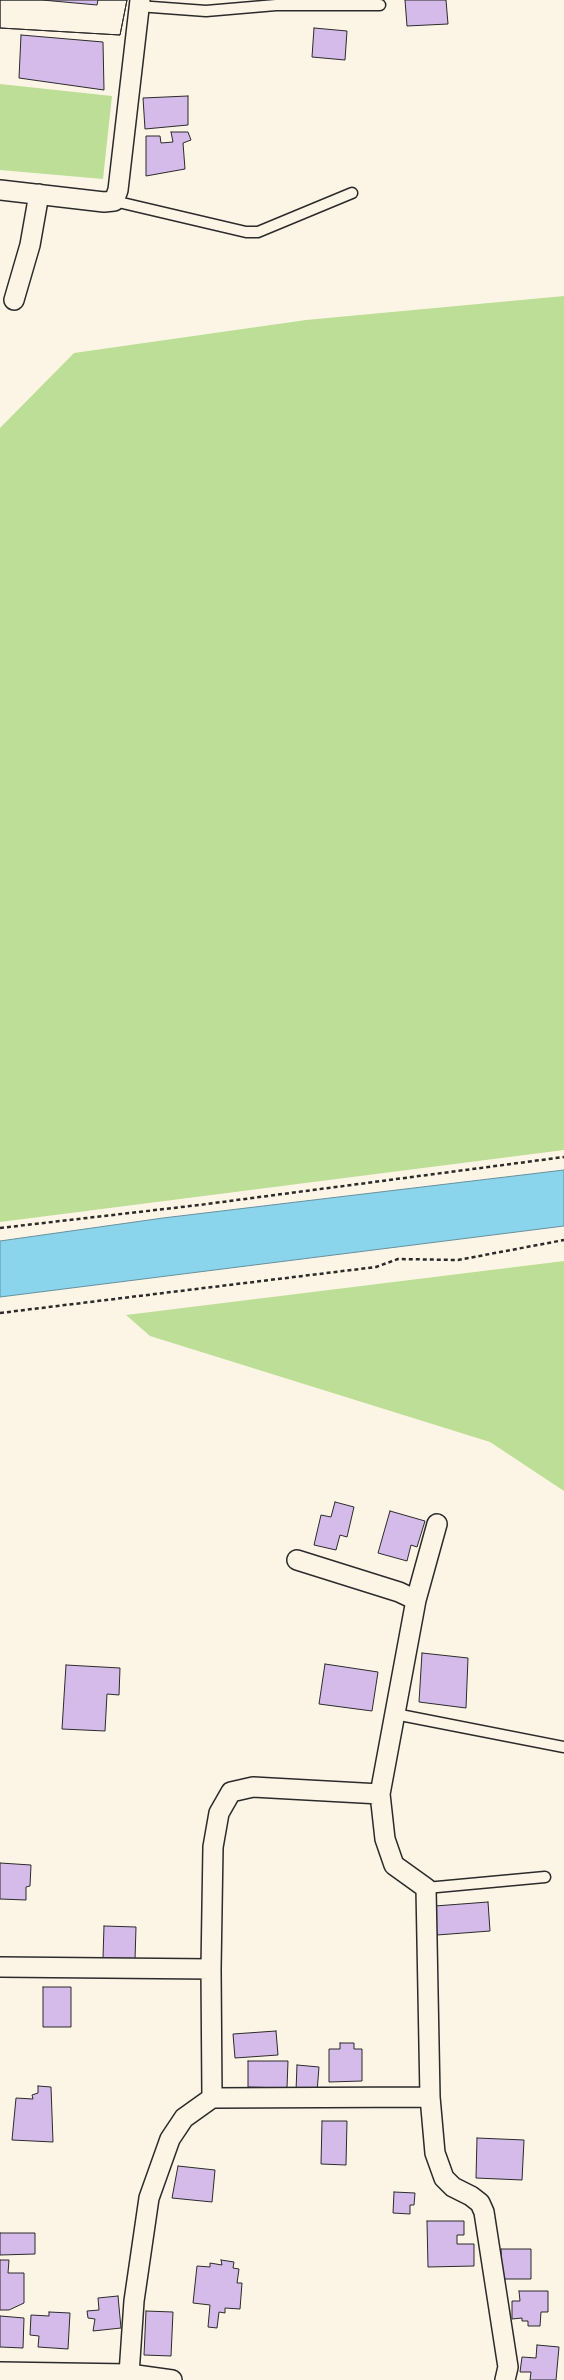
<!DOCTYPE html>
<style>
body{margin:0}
canvas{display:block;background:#fcf5e5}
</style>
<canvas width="564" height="2380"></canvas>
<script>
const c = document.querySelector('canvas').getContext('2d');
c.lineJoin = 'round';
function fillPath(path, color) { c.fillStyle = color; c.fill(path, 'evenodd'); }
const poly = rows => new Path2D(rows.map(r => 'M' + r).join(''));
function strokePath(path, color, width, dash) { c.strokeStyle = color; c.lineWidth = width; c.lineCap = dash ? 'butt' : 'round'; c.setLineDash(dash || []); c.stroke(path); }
fillPath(poly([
 [0,84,112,96,103,179,0,170],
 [564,296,564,1150,0,1222,0,428,74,353,306,320],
 [564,1261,564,1491,490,1442,150,1336,126,1315]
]), '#bdde96');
const water = poly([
 [564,1170,564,1226,0,1297,0,1241,163,1218,564,1170]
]);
fillPath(water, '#8bd5ec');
strokePath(water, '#65919f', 1);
const building = poly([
 [0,0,42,0,97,5,98,0,127,0,120,35,0,28,0,0],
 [0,0,127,0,120,35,0,28,0,0],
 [405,0,446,0,448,24,407,26,405,0],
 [314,28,347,31,345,60,312,57,314,28],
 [21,35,103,42,104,90,19,78,21,35],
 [188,96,188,125,145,129,143,98,188,96],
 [171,132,188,132,191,140,183,143,185,169,146,176,146,136,160,136,161,143,173,142,171,132],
 [335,1502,354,1507,347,1537,340,1535,336,1550,314,1545,321,1515,331,1517,335,1502],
 [390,1511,425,1521,417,1547,411,1545,407,1561,378,1553,390,1511],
 [422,1653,468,1658,466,1708,419,1702,422,1653],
 [325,1664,378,1672,372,1711,319,1704,325,1664],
 [66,1665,120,1668,119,1695,107,1694,105,1731,62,1729,66,1665],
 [0,1863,31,1865,30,1886,26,1887,26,1900,0,1899,0,1863],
 [488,1902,490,1931,437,1935,435,1906,488,1902],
 [104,1926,136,1927,135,1960,103,1958,104,1926],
 [43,1987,71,1987,71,2027,43,2027,43,1987],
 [276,2031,278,2055,235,2058,233,2034,276,2031],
 [340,2043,354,2043,354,2049,362,2049,362,2081,329,2082,329,2049,340,2049,340,2043],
 [248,2061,288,2061,287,2088,248,2087,248,2061],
 [297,2065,319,2067,317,2092,296,2091,297,2065],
 [38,2086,51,2087,53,2142,12,2140,16,2098,33,2099,32,2095,38,2093,38,2086],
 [322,2121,347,2121,346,2165,321,2164,322,2121],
 [477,2138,524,2140,522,2180,476,2178,477,2138],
 [178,2166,215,2170,212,2202,172,2198,178,2166],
 [394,2192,415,2193,414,2205,410,2205,410,2214,393,2213,394,2192],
 [427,2221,464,2221,464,2235,457,2235,457,2244,474,2244,474,2266,428,2267,427,2221],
 [0,2233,35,2233,35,2254,0,2255,0,2233],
 [501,2249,531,2249,531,2279,502,2279,501,2249],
 [0,2260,9,2260,8,2273,24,2273,24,2303,9,2310,0,2310,0,2260],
 [221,2260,234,2262,233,2268,239,2269,237,2283,242,2283,240,2309,225,2308,225,2313,219,2312,217,2328,208,2327,210,2305,193,2303,197,2266,210,2267,210,2263,222,2265,221,2260],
 [519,2291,548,2291,548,2312,541,2312,540,2326,528,2326,528,2321,522,2321,522,2318,512,2319,512,2301,520,2301,519,2291],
 [118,2296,121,2328,93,2331,95,2319,88,2318,87,2311,99,2310,98,2298,118,2296],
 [146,2311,173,2312,171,2356,144,2355,146,2311],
 [49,2312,70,2313,68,2349,38,2347,39,2336,30,2335,31,2315,49,2316,49,2312],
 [0,2316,24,2318,23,2348,0,2347,0,2316],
 [537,2345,559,2347,556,2380,530,2380,531,2372,520,2372,522,2357,536,2358,537,2345]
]);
fillPath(building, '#d4bbe9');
strokePath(building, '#2b2b2b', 1);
const lane = poly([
 [138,6,206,11,276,5,380,5],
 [114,201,246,232,258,232,352,193],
 [395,1714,564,1747],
 [426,1888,545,1877]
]);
const street = poly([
 [0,190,104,202,114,201,118,190,140,0],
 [14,300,30,245,39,194],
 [297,1560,399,1592,416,1600,380,1794,385,1839,394,1865,426,1888,430,2097,435,2153,444,2178,453,2187,471,2196,480,2203,484,2212,508,2367,505,2380],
 [416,1600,437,1524],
 [0,1967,211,1969,213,1847,219,1813,231,1792,253,1787,380,1794],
 [211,1969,212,2098],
 [0,2372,129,2374,172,2380],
 [129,2374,134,2301,149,2198,170,2139,184,2118,212,2098,430,2097]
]);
strokePath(lane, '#2b2b2b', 13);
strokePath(street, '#2b2b2b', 22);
strokePath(poly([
 [0,1228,199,1205,564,1157],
 [0,1313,376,1267,398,1259,458,1260,564,1240]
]), '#2b2b2b', 2.5, [4, 3]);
strokePath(lane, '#fcf5e5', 10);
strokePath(street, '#fcf5e5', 19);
</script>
